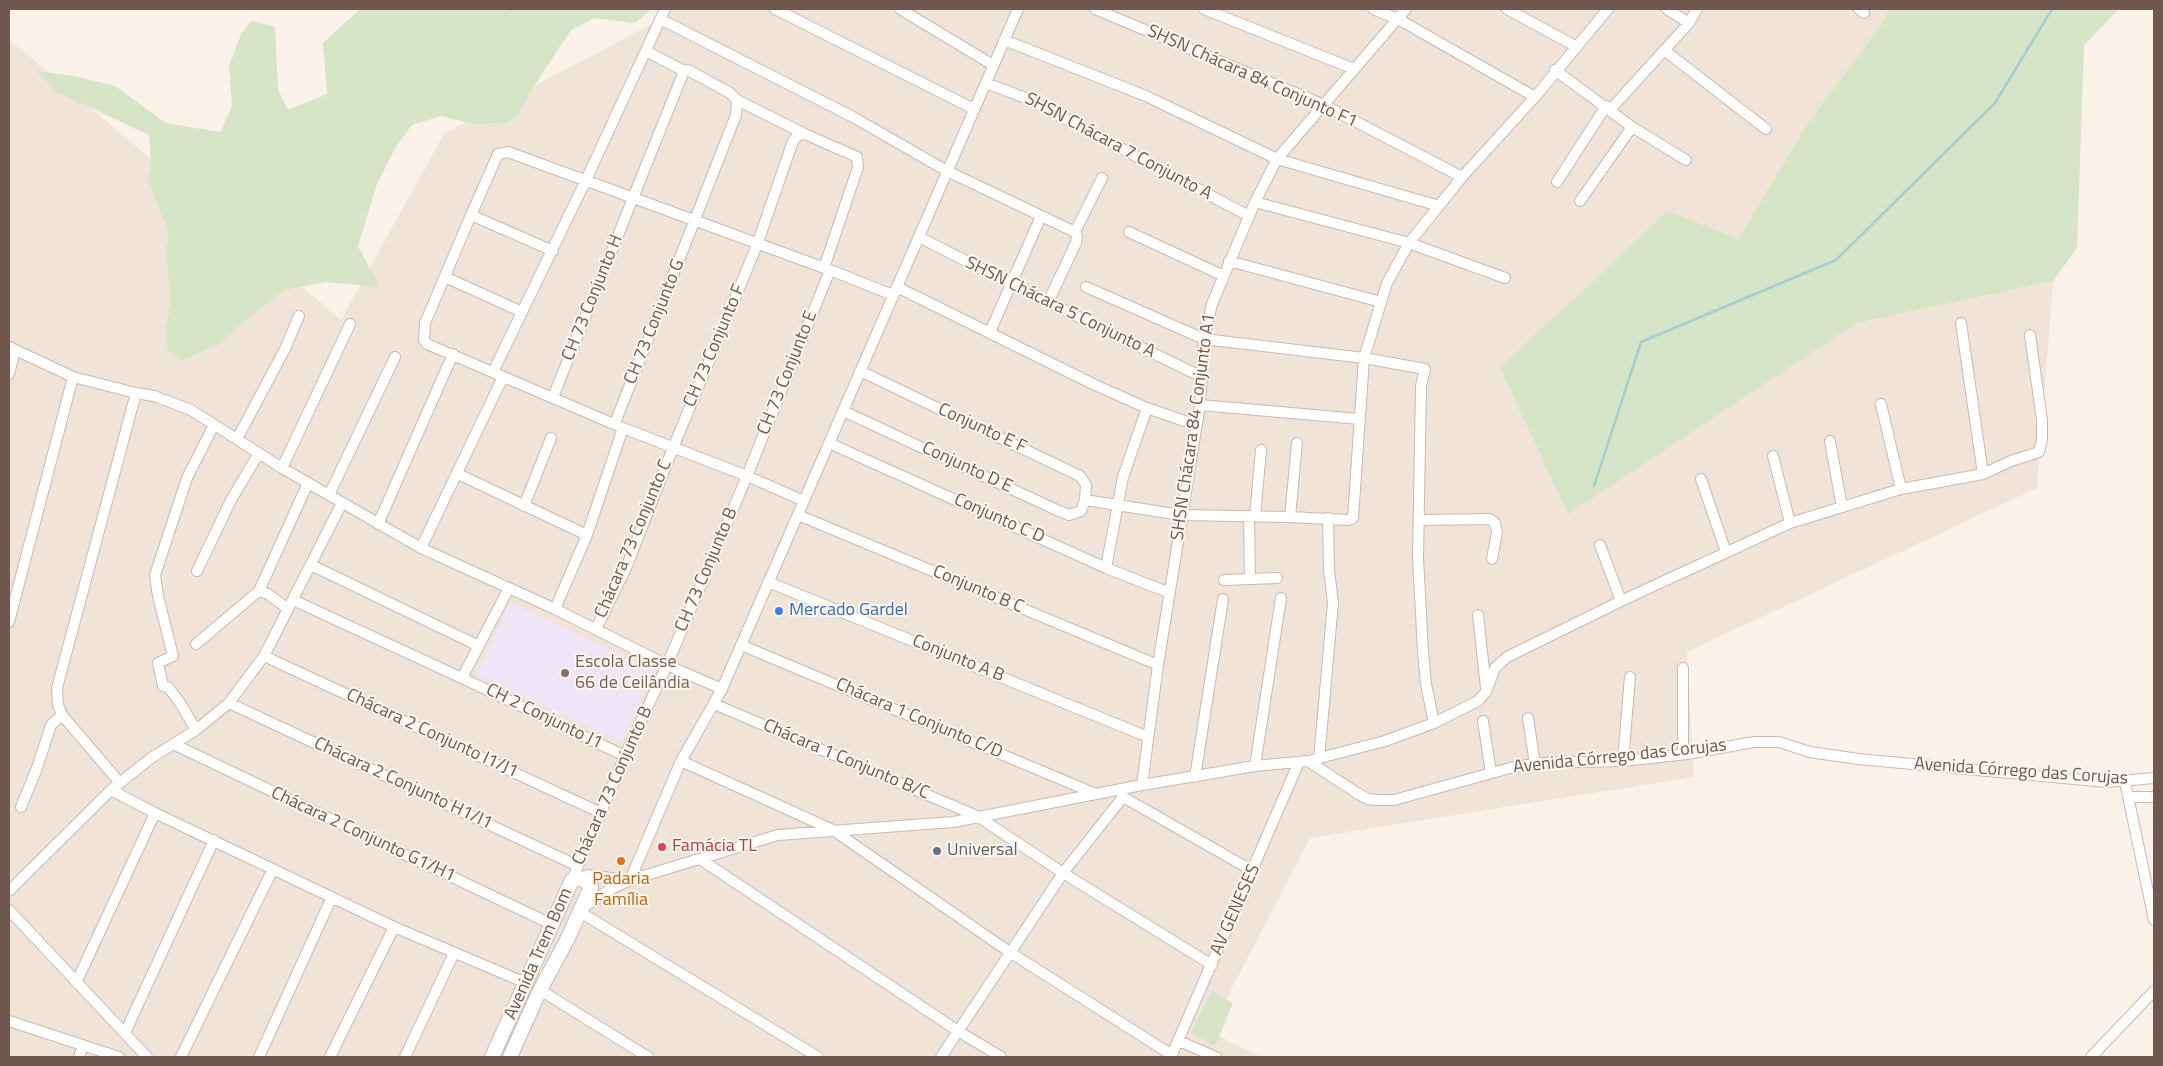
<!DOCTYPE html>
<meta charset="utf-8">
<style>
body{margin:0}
#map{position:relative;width:2163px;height:1066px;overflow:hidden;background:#faf1e8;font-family:"Titillium Web",sans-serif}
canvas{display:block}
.frame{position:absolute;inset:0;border:10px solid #70584f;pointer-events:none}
</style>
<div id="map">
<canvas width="2163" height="1066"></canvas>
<div class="frame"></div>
</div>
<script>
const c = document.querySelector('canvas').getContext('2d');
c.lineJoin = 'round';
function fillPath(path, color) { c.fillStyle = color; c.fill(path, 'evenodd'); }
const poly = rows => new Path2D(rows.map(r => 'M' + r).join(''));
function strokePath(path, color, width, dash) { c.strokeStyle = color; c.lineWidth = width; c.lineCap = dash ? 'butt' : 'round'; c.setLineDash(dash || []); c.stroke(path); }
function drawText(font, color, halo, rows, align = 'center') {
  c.font = font + ' "Titillium Web",sans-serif'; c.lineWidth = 4; c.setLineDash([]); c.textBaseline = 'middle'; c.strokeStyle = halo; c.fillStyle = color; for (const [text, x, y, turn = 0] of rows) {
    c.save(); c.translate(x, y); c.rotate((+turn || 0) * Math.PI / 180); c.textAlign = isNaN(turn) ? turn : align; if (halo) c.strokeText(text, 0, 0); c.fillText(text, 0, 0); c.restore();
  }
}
fillPath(poly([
 [666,9,1889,9,1881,25,1810,120,1738,239,1500,368,1568,513,1857,323,2053,281,2037,488,1687,652,1694,777,1310,838,1209,1032,1262,1057,9,1057,9,39,341,320,444,134,659,20]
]), '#f0e3d7');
fillPath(poly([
 [510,602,653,670,621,743,476,675]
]), '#eee5f6');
fillPath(poly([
 [360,9,652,9,635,23,595,18,571,30,536,83,518,115,506,123,472,124,441,116,412,125,395,148,377,184,358,246,380,287,326,282,285,290,263,306,219,344,183,360,168,351,166,329,171,301,166,253,169,234,148,179,151,165,149,135,55,91,37,71,79,77,115,86,166,123,220,132,232,107,229,66,241,34,251,21,275,27,278,90,288,110,327,94,323,43],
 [1889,9,2119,9,2084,45,2077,248,2053,281,1857,323,1568,514,1500,368,1668,211,1738,239,1810,120,1881,25],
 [1212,991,1233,1003,1215,1046,1191,1033]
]), '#d6e5c8');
strokePath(poly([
 [509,10,509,9],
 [1594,486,1641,342,1836,260,1995,103,2052,9]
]), '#a6ced1', 2.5);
const minor = poly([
 [775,9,974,109],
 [900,9,993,65],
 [1095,9,1322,104,1462,177],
 [1204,9,1354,69],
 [1373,9,1398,19,1535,97],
 [1507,9,1577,47],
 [1667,9,1689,23],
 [1859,9,1864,13],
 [660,19,853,117,947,171,1075,232,1077,236,1076,243,1048,302],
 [1004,40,1146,96,1277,159,1439,206],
 [1664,50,1766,129],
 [646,51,684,71,688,70,730,93,737,100,805,134,857,157,858,167,824,268],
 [1555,70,1632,127,1686,160],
 [986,83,1026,98,1249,216],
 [1610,110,1689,23,1697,9],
 [1557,182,1606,106],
 [1580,201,1632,127],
 [1255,202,1409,243,1505,278],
 [471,215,553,251],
 [1075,232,1102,178],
 [1129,232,1224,276],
 [919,237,1011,284,1202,377],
 [1229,261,1381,302],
 [445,277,522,312],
 [897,287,1095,385,1147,408,1196,425],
 [1086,287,1204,339,1364,358,1425,369,1421,386,1418,558,1423,651,1426,684,1434,723],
 [1961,323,1983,474],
 [990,332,1041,216],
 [9,347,73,377,136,393],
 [493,372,586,180,665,9],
 [9,374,15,350],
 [553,397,684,71],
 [1881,404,1901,489],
 [1200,405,1359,419],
 [843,411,1059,511,1069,515,1081,511,1085,500,1086,485,1080,476,860,371],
 [615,423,736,115,737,100],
 [237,439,285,349,299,316],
 [1830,441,1842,507],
 [829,443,1106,568,1170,593],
 [1773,456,1790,523],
 [282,468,350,324],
 [458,474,587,535],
 [1701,479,1726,552],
 [329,495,395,357],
 [1085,500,1181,515,1290,517,1348,520,1353,518,1364,358,1387,283,1409,243,1462,177,1535,97,1608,9],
 [804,501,747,476,623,428,427,344,424,340,425,323,471,215,498,154,508,152,830,270,893,295],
 [524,506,551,438],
 [798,515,1158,665],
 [1249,516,1250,579],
 [1255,516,1261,450],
 [1290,517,1297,443],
 [1420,520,1490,519,1495,523,1497,532,1492,559],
 [378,524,453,354],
 [1600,545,1621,601],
 [421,548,503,377],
 [311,565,479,646],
 [1106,568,1123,477,1147,408],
 [197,571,231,500,259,453],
 [1224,580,1277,578],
 [768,582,1148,737],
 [259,591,308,483],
 [293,600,462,678,625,756],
 [555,609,587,535,623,428],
 [1478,615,1486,688],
 [9,622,73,377],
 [596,629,626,568,673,448,757,245,793,141,798,135,805,134],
 [196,644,259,591,268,594,288,609],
 [741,645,1096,794],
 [264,656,601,813],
 [1683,668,1683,754],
 [462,678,509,588],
 [229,703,578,866],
 [714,704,977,816,1063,873,1212,965],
 [1528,718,1535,764],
 [1483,721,1491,773],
 [196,730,180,703,168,687,163,686,158,663,173,656,158,596,155,575,187,478,214,425],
 [173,744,553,925],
 [1319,759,1333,603,1329,570,1328,518],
 [681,761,833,830,1011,953,1172,1055],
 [1308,761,1357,793,1368,799,1377,800,1394,800,1510,768,1540,763,1623,761,1687,754,1754,742,1779,742,1810,752,1858,759,2107,782,2154,778],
 [1623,761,1630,677],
 [1255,766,1281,598],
 [1195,777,1223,599],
 [2125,782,2154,920],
 [120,783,62,715,58,705,57,688,136,393,154,396,191,410,282,468,421,548,555,609,667,665,722,689],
 [1142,785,1158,665,1200,405,1204,339,1212,304,1255,202,1277,159,1406,9],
 [111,790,155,813,394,927,526,983],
 [1121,791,1123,797,1253,871],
 [2128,797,2154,797],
 [21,807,37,768,51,725,62,715],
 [700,859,958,1031,1001,1057],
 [578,878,588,875,626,880],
 [572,880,625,756,667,665,747,476,830,270],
 [630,880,681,761,722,689,1018,9],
 [9,891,111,790,151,758,196,730,229,703,264,656,342,503],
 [582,908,611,889,630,880,778,835,953,822,1142,785,1255,766,1308,761,1385,741,1434,723,1478,701,1486,692,1495,668,1507,657,1621,601,1790,523,1901,489,1983,474,2011,461,2039,452,2042,440,2042,420,2030,335],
 [9,910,147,1057],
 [580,912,818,1057],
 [77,981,155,813],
 [540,990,648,1057],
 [9,1021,119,1057],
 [125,1033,214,840],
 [1179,1041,1216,1057],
 [79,1057,83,1045],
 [181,1057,273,869],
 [259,1057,332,897],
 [330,1057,394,927],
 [405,1057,454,953],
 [941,1057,1063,873,1123,797],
 [1171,1057,1299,762],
 [2091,1057,2154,991]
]);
const tertiary = poly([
 [492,1057,572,880,578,878,584,880,591,887,567,940,540,990,510,1057]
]);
strokePath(minor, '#cab9af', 12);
strokePath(tertiary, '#cab9af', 16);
strokePath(minor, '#fff', 10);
strokePath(tertiary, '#fff', 14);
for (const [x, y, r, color] of [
 [779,611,5,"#3f7fe0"],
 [565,673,5,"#8d6e63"],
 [662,847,5,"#e0444e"],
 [937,851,5,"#6b7280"],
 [621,861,5,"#e8710a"]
]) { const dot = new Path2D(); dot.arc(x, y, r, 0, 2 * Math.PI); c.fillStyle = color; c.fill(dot); strokePath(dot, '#fdf6ee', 2); }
drawText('18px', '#70584f', '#fdf6ee', [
 ["SHSN Chácara 84 Conjunto F1",1252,77,24],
 ["SHSN Chácara 7 Conjunto A",1118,147,28],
 ["CH 73 Conjunto H",593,298,-68],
 ["SHSN Chácara 5 Conjunto A",1060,308,26],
 ["CH 73 Conjunto G",655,322,-68],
 ["CH 73 Conjunto F",715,346,-67],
 ["CH 73 Conjunto E",788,373,-68],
 ["SHSN Chácara 84 Conjunto A1",1194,427,-82],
 ["Conjunto E F",982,429,25],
 ["Conjunto D E",967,468,25],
 ["Conjunto C D",999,519,24],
 ["Chácara 73 Conjunto C",634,539,-67],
 ["CH 73 Conjunto B",707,570,-67],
 ["Conjunto B C",978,590,23],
 ["Conjunto A B",958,659,22],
 ["CH 2 Conjunto J1",544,717,26],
 ["Chácara 1 Conjunto C/D",919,719,23],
 ["Chácara 2 Conjunto I1/J1",432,734,25],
 ["Avenida Córrego das Corujas",1620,757,-6],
 ["Chácara 1 Conjunto B/C",846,760,23],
 ["Avenida Córrego das Corujas",2021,772,4],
 ["Chácara 2 Conjunto H1/I1",403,784,25],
 ["Chácara 73 Conjunto B",613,786,-66],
 ["Chácara 2 Conjunto G1/H1",363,835,25],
 ["AV GENESES",1236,910,-66],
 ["Avenida Trem Bom",539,954,-66]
]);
drawText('18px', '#366cbe', '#fdf6ee', [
 ["Mercado Gardel",789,611]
], 'left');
drawText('18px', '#785e54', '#fdf6ee', [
 ["Escola Classe",575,663],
 ["66 de Ceilândia",575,684]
], 'left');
drawText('18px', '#be3a42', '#fdf6ee', [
 ["Famácia TL",672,847]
], 'left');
drawText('18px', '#5b616d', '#fdf6ee', [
 ["Universal",947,851]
], 'left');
drawText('18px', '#c56008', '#fdf6ee', [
 ["Padaria",621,880],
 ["Família",621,901]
]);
</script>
